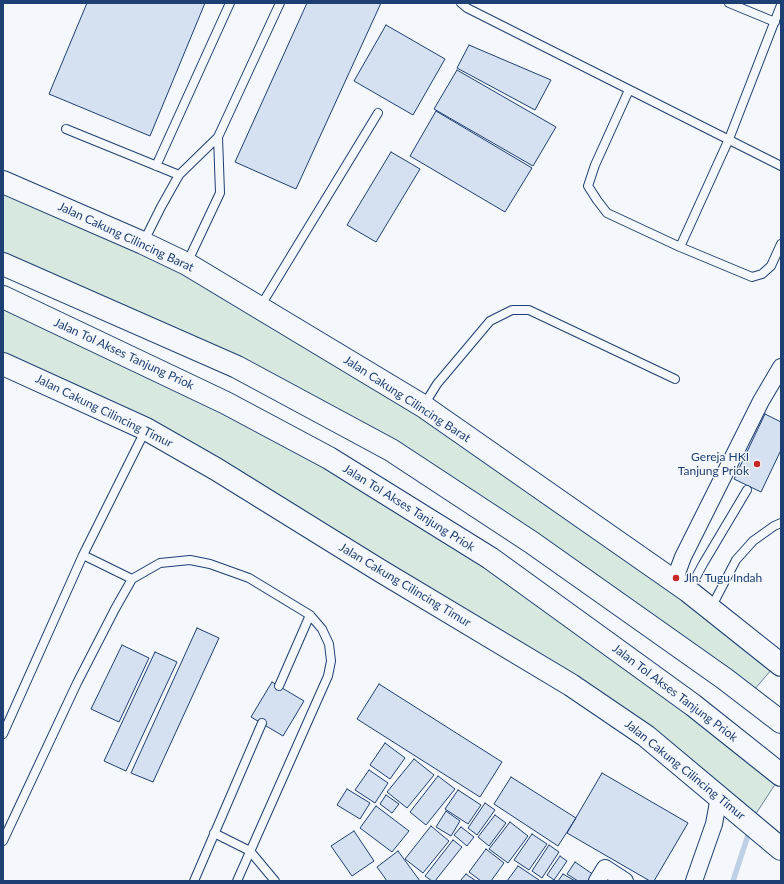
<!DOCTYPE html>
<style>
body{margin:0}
#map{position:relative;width:784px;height:884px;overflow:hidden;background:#f4f7fb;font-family:Lato,sans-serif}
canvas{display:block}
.frame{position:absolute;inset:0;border:4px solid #1d3f73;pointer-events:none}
</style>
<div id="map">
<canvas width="784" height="884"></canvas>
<div class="frame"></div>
</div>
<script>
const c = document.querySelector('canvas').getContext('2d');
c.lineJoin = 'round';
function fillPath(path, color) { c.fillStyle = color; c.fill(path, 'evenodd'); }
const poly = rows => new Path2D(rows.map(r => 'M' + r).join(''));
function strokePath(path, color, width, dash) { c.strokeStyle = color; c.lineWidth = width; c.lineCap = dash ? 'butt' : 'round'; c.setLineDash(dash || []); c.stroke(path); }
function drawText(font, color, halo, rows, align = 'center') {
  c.font = font + ' Lato,sans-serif'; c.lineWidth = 3; c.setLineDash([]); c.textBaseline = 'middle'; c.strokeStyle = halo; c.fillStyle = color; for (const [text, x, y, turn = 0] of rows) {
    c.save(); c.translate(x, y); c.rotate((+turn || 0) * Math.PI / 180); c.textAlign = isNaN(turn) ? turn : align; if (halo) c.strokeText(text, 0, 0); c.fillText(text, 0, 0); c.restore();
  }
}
const green = poly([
 [3,182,74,212,423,406,778,662,748,697,391,450,3,264,3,182],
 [3,297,152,367,490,558,776,783,757,812,752,823,646,736,335,543,3,364,3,297]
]);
fillPath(green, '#d7e8df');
strokePath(green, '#687fa3', 1);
strokePath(poly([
 [733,881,750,829]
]), '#bed0e5', 5.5);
const building = poly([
 [87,3,205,3,150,136,49,94,87,3],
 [307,3,381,3,296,189,235,162,307,3],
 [386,25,445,59,413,115,354,81,386,25],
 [469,45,551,80,535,110,457,68,469,45],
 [457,70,556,127,533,166,434,109,457,70],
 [436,111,532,168,505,212,410,156,436,111],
 [391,152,420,169,376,242,347,225,391,152],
 [765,414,781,422,781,450,761,492,734,479,765,414],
 [197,628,219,638,153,782,131,773,197,628],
 [122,645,149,658,119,722,91,709,122,645],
 [155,652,177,662,126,771,104,761,155,652],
 [272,682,304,701,283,736,251,717,272,682],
 [379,684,502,762,480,797,357,719,379,684],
 [385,743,405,758,390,779,370,765,385,743],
 [414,759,434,775,407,808,387,792,414,759],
 [369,770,388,783,375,803,355,790,369,770],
 [602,773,688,823,654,881,650,881,567,833,602,773],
 [438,776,455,789,426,825,410,812,438,776],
 [511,777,576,818,558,846,494,804,511,777],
 [347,789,370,803,360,819,337,805,347,789],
 [458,790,481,805,468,824,445,809,458,790],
 [386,795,399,804,392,813,380,804,386,795],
 [485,803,495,810,477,835,468,828,485,803],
 [376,806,409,831,392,852,360,828,376,806],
 [446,811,460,821,451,836,436,827,446,811],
 [495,815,506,823,489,846,478,837,495,815],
 [510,822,528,836,508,863,489,849,510,822],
 [431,826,449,841,423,873,405,859,431,826],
 [461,827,474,837,467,846,454,835,461,827],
 [354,831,374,861,352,876,331,846,354,831],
 [532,834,547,844,529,870,514,860,532,834],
 [453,840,462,847,435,881,432,881,425,876,453,840],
 [549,845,559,852,542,878,532,871,549,845],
 [486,849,504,863,491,881,481,881,469,872,486,849],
 [398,851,420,881,387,881,377,867,398,851],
 [560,856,567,861,554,880,547,875,560,856],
 [575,862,594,875,590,881,578,881,567,874,575,862],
 [518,866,539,880,538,881,507,881,518,866],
 [466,874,476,881,460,881,466,874],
 [563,874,575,881,558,881,563,874]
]);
fillPath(building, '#d5e0f0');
strokePath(building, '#1d3f73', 1);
const lane = poly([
 [461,3,467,8,781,166],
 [729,3,775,22],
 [629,90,595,165,588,186,597,200,607,213,680,247,729,139,781,5],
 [66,129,179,175],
 [156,166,230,3],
 [143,243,161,207,179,175,218,137,280,3],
 [680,247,752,277,762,274,771,266,781,244],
 [187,263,220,193,218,137],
 [260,307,378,113],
 [424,405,437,384,490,321,512,310,529,310,675,379],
 [132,579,160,563,190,560,210,564,249,578,310,615,322,629,329,644,331,661,328,676,237,881],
 [689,590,703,564,747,490],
 [711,608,736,560,753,541,774,526,781,523],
 [279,686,310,615],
 [3,734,83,555,146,429],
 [214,833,250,851,275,881],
 [3,841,77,683,115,609,132,579,83,555],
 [194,881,262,723]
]);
const street = poly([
 [674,581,683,557,761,401,781,367],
 [597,881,605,868,625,881],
 [694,881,714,824,719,797]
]);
const highway = poly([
 [3,182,143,243,187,264,423,406,688,591,781,665],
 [3,264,237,367,391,450,531,542,725,679,781,722],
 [3,297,226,403,329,458,490,558,693,705,781,775],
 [3,364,146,429,216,469,379,570,571,685,646,736,781,849]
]);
strokePath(lane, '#1d3f73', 10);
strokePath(street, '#1d3f73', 18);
strokePath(highway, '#1d3f73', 24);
strokePath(lane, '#f4f7fb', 8);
strokePath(street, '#f4f7fb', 16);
strokePath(highway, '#f4f7fb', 22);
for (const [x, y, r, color] of [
 [757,464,4,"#c62828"],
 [676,578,4,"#c62828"]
]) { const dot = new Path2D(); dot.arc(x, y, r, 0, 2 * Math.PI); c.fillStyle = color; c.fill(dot); strokePath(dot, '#f4f7fb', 1.5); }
drawText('12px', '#1d3f73', '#f4f7fb', [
 ["Jalan Cakung Cilincing Barat",126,237,25],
 ["Jalan Tol Akses Tanjung Priok",124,354,25],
 ["Jalan Cakung Cilincing Barat",407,399,33],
 ["Jalan Cakung Cilincing Timur",104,411,26],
 ["Jalan Tol Akses Tanjung Priok",409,508,32],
 ["Jalan Cakung Cilincing Timur",405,585,31],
 ["Jalan Tol Akses Tanjung Priok",675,693,37],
 ["Jalan Cakung Cilincing Timur",685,770,39]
]);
drawText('12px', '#1d3f73', '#f4f7fb', [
 ["Gereja HKI",749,457],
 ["Tanjung Priok",749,471],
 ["Jln. Tugu Indah",684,578,"left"]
], 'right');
</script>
